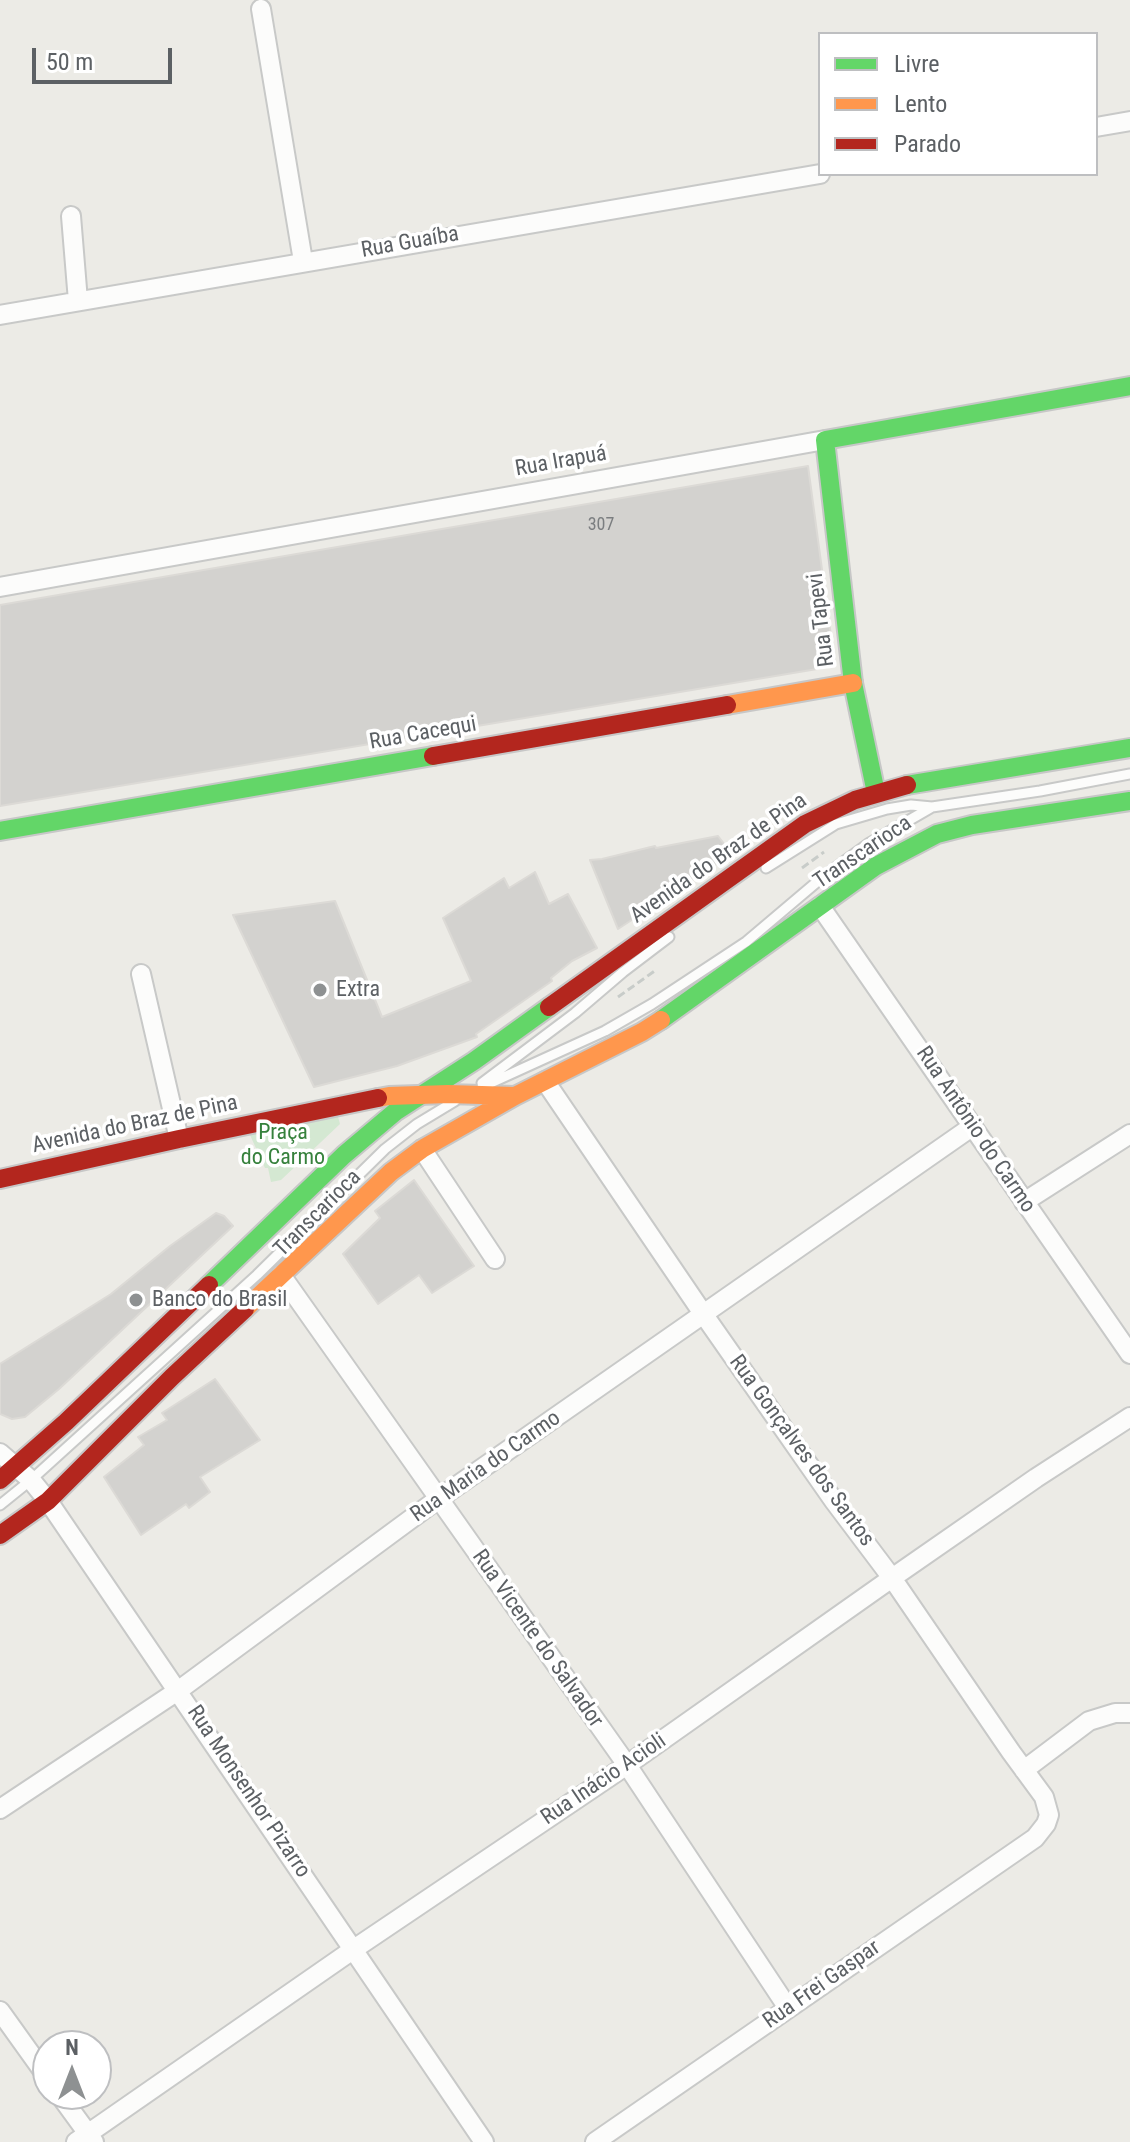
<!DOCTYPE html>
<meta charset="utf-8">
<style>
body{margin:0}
#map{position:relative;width:1130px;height:2142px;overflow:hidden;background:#ecebe6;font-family:"Roboto Condensed",sans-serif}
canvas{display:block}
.legend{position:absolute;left:818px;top:32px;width:280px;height:144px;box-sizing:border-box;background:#fff;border:2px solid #bebfc1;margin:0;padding:10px 14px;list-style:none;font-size:24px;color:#5c6064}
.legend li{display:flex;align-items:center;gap:16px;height:40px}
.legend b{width:40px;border:2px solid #bebfc1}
.north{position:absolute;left:32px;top:2030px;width:80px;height:80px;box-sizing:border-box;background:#fff;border:2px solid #bebfc1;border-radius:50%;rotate:0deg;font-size:22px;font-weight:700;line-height:32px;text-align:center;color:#5c6064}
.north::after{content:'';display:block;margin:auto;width:28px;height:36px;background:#8e9192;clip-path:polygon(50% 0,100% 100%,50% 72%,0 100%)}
.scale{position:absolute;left:32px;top:48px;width:140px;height:36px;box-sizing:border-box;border:4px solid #5c6064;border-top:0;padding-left:10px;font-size:24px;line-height:28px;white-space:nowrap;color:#5c6064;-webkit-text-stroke:6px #fff;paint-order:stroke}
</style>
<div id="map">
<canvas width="1130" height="2142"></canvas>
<ul class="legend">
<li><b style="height:10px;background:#63d668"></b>Livre</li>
<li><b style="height:10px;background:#ff974d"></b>Lento</li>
<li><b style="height:10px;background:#b3261e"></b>Parado</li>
</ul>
<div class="north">N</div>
<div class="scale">50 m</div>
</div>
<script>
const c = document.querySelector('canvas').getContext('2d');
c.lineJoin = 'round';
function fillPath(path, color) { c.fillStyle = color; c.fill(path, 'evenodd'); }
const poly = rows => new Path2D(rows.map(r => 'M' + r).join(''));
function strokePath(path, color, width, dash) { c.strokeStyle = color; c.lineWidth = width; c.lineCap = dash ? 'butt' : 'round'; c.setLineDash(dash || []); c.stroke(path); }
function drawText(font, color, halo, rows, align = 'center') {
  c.font = font + ' "Roboto Condensed",sans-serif'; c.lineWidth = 7; c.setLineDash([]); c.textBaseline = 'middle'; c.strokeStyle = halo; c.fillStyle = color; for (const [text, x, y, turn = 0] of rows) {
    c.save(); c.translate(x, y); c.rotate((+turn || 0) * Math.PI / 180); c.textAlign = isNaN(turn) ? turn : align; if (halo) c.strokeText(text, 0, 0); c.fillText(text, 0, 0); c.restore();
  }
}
fillPath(poly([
 [337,1113,340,1124,281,1180,271,1182,268,1168,265,1168,250,1135]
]), '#d4e8d2');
const building = poly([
 [808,466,835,666,0,806,0,605,808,466],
 [718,836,732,854,618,929,590,860,602,859,655,846,656,848,718,836],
 [535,872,549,904,568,894,597,948,572,961,551,978,552,981,476,1034,477,1037,397,1066,314,1087,233,915,335,901,382,1017,471,981,443,918,504,878,509,888,535,872],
 [414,1180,474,1266,432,1293,419,1275,378,1304,343,1254,380,1218,375,1211,414,1180],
 [216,1213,224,1216,233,1226,59,1389,25,1417,12,1419,0,1414,0,1364,111,1294,170,1246,216,1213],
 [215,1379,260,1440,200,1477,210,1492,189,1508,186,1504,141,1535,104,1477,144,1445,138,1437,167,1420,162,1413,215,1379]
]);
fillPath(building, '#d3d2cf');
strokePath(building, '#dcdad6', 2);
const lane = poly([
 [766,868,836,824,887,809,911,805,932,807,1040,791,1130,774],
 [482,1083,575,1013,623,972,669,937],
 [482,1087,605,1031,652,1004,746,942,824,876,868,844,932,807],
 [0,1505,31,1480,257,1275,385,1149,417,1124,455,1101]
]);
const street = poly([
 [261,9,303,261],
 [1096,127,1130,121],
 [71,216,78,301],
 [0,315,820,174],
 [0,587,825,440],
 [820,906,1130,1354],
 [141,974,179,1139],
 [545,1081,704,1315,834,1501,892,1578,1011,1752,1044,1797,1049,1815,1046,1824,1035,1838,595,2142],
 [422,1149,495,1259],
 [1024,1202,1130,1134],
 [281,1275,627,1765,788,2008],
 [0,1453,31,1480,48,1501,484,2142],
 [1024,1770,1089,1721,1115,1713,1130,1713],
 [0,1809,179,1690,438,1499,973,1126],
 [0,2011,48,2078],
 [59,2094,94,2142],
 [76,2142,354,1949,627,1765,892,1578,1036,1478,1130,1417]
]);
const fast = poly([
 [907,785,1130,748],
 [876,793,853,683,825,440,1130,386],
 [0,831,433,756],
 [661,1020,876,866,937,834,972,825,1130,801],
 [209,1285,344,1155,395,1112,474,1061,549,1007]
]);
const slow = poly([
 [727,705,853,683],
 [378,1098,389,1096,448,1094,515,1096],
 [245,1309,391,1172,422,1149,515,1096,642,1032,661,1020]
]);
const jam = poly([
 [433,756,727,705],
 [549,1007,805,824,855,800,907,785],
 [0,1179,179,1139,378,1098],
 [0,1480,66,1422,209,1285],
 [0,1535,48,1501,172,1377,245,1309]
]);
strokePath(lane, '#c8c9c8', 13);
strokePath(street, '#c8c9c8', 22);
strokePath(fast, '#c7c7c7', 22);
strokePath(slow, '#c7c7c7', 22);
strokePath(jam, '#c7c7c7', 22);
strokePath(poly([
 [802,868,824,852],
 [618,997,656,970]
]), '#c8ccc9', 3, [8, 4]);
strokePath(lane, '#fcfcfb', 9);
strokePath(street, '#fcfcfb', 18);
strokePath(fast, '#63d668', 18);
strokePath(slow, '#ff974d', 18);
strokePath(jam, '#b3261e', 18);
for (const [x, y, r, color] of [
 [320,990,8,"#8e9192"],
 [136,1300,8,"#8e9192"]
]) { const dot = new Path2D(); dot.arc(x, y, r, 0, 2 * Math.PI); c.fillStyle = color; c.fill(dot); strokePath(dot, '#fff', 3); }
drawText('18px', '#7b7e80', null, [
 ["307",601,525]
]);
drawText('22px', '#5c6064', '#fff', [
 ["Rua Guaíba",410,243,-10],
 ["Rua Irapuá",561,462,-10],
 ["Rua Tapevi",822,620,-97],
 ["Rua Cacequi",423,734,-10],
 ["Transcarioca",863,853,-34],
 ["Avenida do Braz de Pina",719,859,-35],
 ["Avenida do Braz de Pina",135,1125,-12],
 ["Rua Antônio do Carmo",975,1130,56],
 ["Transcarioca",318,1214,-45],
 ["Rua Gonçalves dos Santos",801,1451,54],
 ["Rua Maria do Carmo",486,1467,-35],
 ["Rua Vicente do Salvador",537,1639,55],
 ["Rua Inácio Acioli",604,1780,-34],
 ["Rua Monsenhor Pizarro",248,1792,56],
 ["Rua Frei Gaspar",822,1985,-35]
]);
drawText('22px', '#5c6064', '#fff', [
 ["Extra",336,990],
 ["Banco do Brasil",152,1300]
], 'left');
drawText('22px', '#36813c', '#fff', [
 ["Praça",283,1133],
 ["do Carmo",283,1158]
]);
</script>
